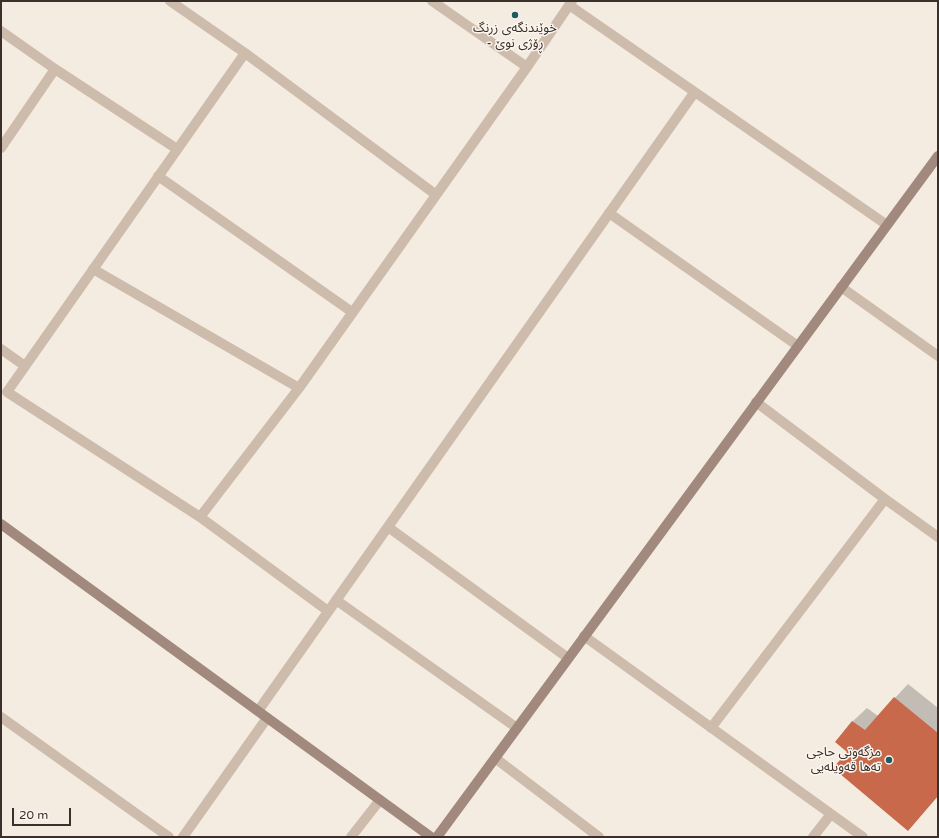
<!DOCTYPE html>
<meta charset="utf-8">
<style>
body{margin:0}
#map{position:relative;width:939px;height:838px;overflow:hidden;background:#f4ebe1;font-family:"Varela Round",sans-serif}
canvas{display:block}
.frame{position:absolute;inset:0;border:2px solid #3b302b;pointer-events:none}
.scale{position:absolute;left:12px;top:808px;width:59px;height:18px;box-sizing:border-box;border:2px solid #3b302b;border-top:0;padding-left:5px;font-size:12px;line-height:14px;white-space:nowrap;color:#3b302b;-webkit-text-stroke:3px #fbf5ee;paint-order:stroke}
</style>
<div id="map">
<canvas width="939" height="838"></canvas>
<div class="frame"></div>
<div class="scale">20 m</div>
</div>
<script>
const c = document.querySelector('canvas').getContext('2d');
c.lineJoin = 'round';
function fillPath(path, color) { c.fillStyle = color; c.fill(path, 'evenodd'); }
const poly = rows => new Path2D(rows.map(r => 'M' + r).join(''));
function strokePath(path, color, width, dash) { c.strokeStyle = color; c.lineWidth = width; c.lineCap = dash ? 'butt' : 'round'; c.setLineDash(dash || []); c.stroke(path); }
function drawText(font, color, halo, rows, align = 'center') {
  c.font = font + ' "Varela Round","Noto Sans Arabic",sans-serif'; c.lineWidth = 3; c.setLineDash([]); c.textBaseline = 'middle'; c.strokeStyle = halo; c.fillStyle = color; for (const [text, x, y, turn = 0] of rows) {
    c.save(); c.translate(x, y); c.rotate((+turn || 0) * Math.PI / 180); c.textAlign = isNaN(turn) ? turn : align; if (halo) c.strokeText(text, 0, 0); c.fillText(text, 0, 0); c.restore();
  }
}
fillPath(poly([
 [908,684,938,708,938,796,908,830,848,752,836,742,853,721,867,708,878,716]
]), '#0003');
fillPath(poly([
 [894,697,938,733,938,796,908,831,833,768,847,752,835,742,852,721,865,730]
]), '#c8694b');
strokePath(poly([
 [170,1,245,53,435,194],
 [432,1,527,67],
 [569,5,887,225],
 [1,31,55,69,177,149],
 [245,53,7,392,200,517,328,611],
 [1,148,55,69],
 [158,176,352,312],
 [609,213,798,346],
 [93,269,299,388],
 [841,287,938,356],
 [1,349,25,366],
 [756,402,885,499,938,537],
 [200,517,299,388,527,67,572,1],
 [388,527,568,658],
 [336,600,517,728],
 [584,636,863,837],
 [258,711,694,93],
 [1,717,169,837],
 [711,728,885,499],
 [495,758,599,837],
 [183,837,267,718],
 [351,837,380,800],
 [813,837,831,814]
]), '#cdbbac', 10);
strokePath(poly([
 [1,524,431,837],
 [437,837,938,156]
]), '#a18a7d', 10);
for (const [x, y, r, color] of [
 [515,15,4,"#1f5a5e"],
 [889,760,4,"#1f5a5e"]
]) { const dot = new Path2D(); dot.arc(x, y, r, 0, 2 * Math.PI); c.fillStyle = color; c.fill(dot); strokePath(dot, '#fbf5ee', 1.5); }
drawText('13px', '#3b302b', '#fbf5ee', [
 ["خوێندنگەی زرنگ",515,29],
 ["- ڕۆژی نوێ",515,44],
 ["مزگەوتی حاجی",881,753,"right"],
 ["تەھا قەویلەیی",881,768,"right"]
]);
</script>
